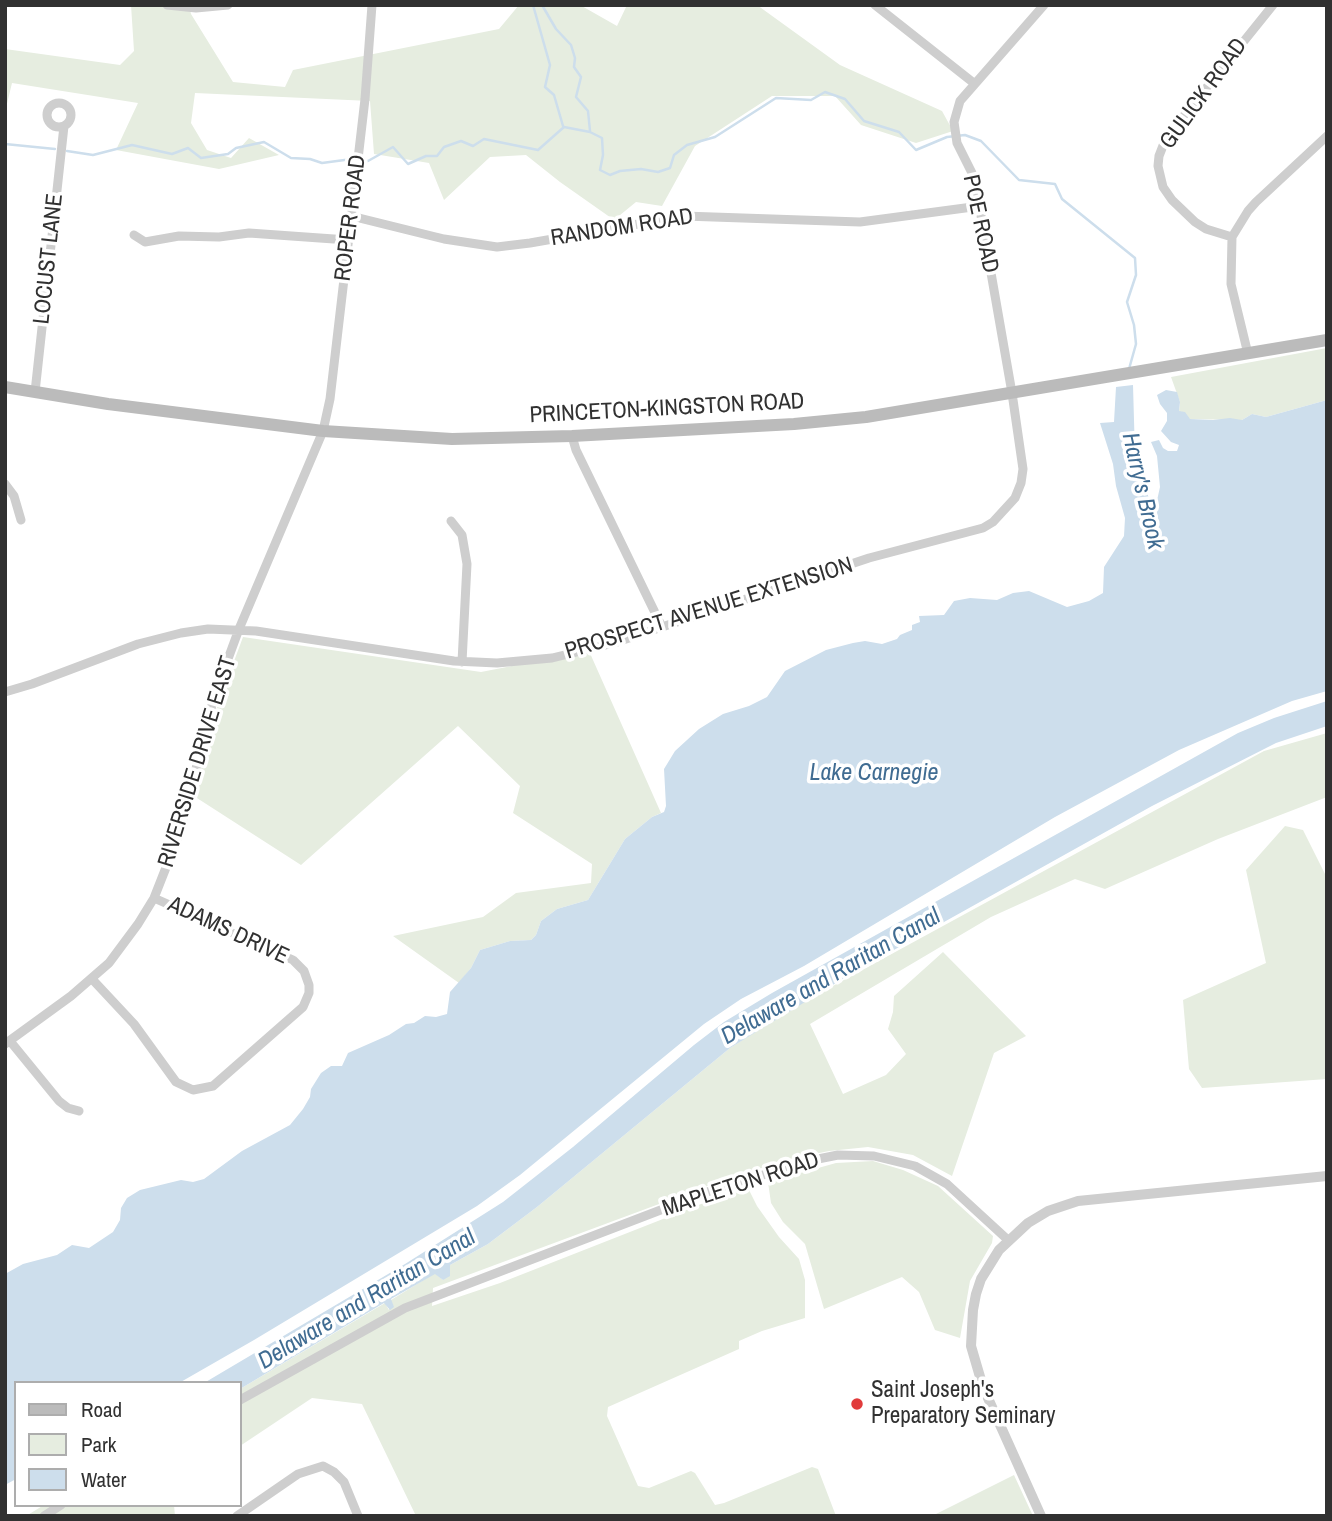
<!DOCTYPE html>
<style>
body{margin:0}
#map{position:relative;width:1332px;height:1521px;overflow:hidden;background:#fff;font-family:"Archivo Narrow",sans-serif}
canvas{display:block}
.frame{position:absolute;inset:0;border:7px solid #313131;pointer-events:none}
.legend{position:absolute;left:14px;top:1381px;width:228px;height:126px;box-sizing:border-box;background:#fff;border:2px solid #adadad;margin:0;padding:9px 12px;list-style:none;font-size:21px;color:#313131}
.legend li{display:flex;align-items:center;gap:14px;height:35px}
.legend b{width:35px;border:2px solid #adadad}
</style>
<div id="map">
<canvas width="1332" height="1521"></canvas>
<div class="frame"></div>
<ul class="legend">
<li><b style="height:9px;background:#bbb"></b>Road</li>
<li><b style="height:19px;background:#e6ede0"></b>Park</li>
<li><b style="height:19px;background:#cddeec"></b>Water</li>
</ul>
</div>
<script>
const c = document.querySelector('canvas').getContext('2d');
c.lineJoin = 'round';
function fillPath(path, color) { c.fillStyle = color; c.fill(path, 'evenodd'); }
const poly = rows => new Path2D(rows.map(r => 'M' + r).join(''));
function strokePath(path, color, width, dash) { c.strokeStyle = color; c.lineWidth = width; c.lineCap = dash ? 'butt' : 'round'; c.setLineDash(dash || []); c.stroke(path); }
function drawText(font, color, halo, rows, align = 'center') {
  c.font = font + ' "Archivo Narrow",sans-serif'; c.lineWidth = 7; c.setLineDash([]); c.textBaseline = 'middle'; c.strokeStyle = halo; c.fillStyle = color; for (const [text, x, y, turn = 0] of rows) {
    c.save(); c.translate(x, y); c.rotate((+turn || 0) * Math.PI / 180); c.textAlign = isNaN(turn) ? turn : align; if (halo) c.strokeText(text, 0, 0); c.fillText(text, 0, 0); c.restore();
  }
}
fillPath(poly([
 [131,5,189,5,191,14,233,82,285,87,293,70,499,29,519,5,580,5,617,26,627,5,757,5,840,65,942,111,953,131,916,143,861,125,835,96,772,96,695,146,662,206,636,202,614,220,560,182,526,155,490,157,444,200,429,163,374,154,370,101,195,93,191,123,207,150,231,158,249,138,279,155,219,169,116,150,138,103,12,83,5,112,5,49,120,65,134,51],
 [1327,348,1327,400,1266,417,1252,414,1242,420,1189,419,1179,411,1180,402,1171,377],
 [243,637,481,672,589,651,661,813,652,817,625,839,588,900,557,909,541,921,536,935,531,940,510,941,480,950,471,968,459,983,393,936,483,917,516,893,591,883,592,864,513,813,520,786,458,726,301,865,186,791],
 [1327,733,1327,797,1218,839,1105,889,1075,879,991,917,810,1024,843,1094,886,1075,906,1054,888,1029,893,1012,894,996,943,952,1026,1036,994,1053,952,1176,913,1155,868,1147,829,1151,790,1159,721,1181,433,1288,432,1306,500,1283,747,1186,757,1206,779,1237,799,1259,805,1280,805,1318,762,1331,739,1341,739,1349,608,1407,607,1416,638,1486,649,1488,691,1471,695,1473,715,1505,724,1503,812,1467,818,1469,836,1516,416,1516,362,1404,312,1398,240,1446,240,1389,385,1303,389,1310,391,1300,435,1273,443,1280,450,1265,488,1244,537,1207,730,1048,798,1005,1264,751],
 [1285,826,1303,830,1327,878,1327,1079,1202,1088,1189,1069,1183,1000,1266,963,1246,870],
 [873,1161,903,1170,938,1186,993,1236,992,1243,970,1281,960,1338,935,1330,919,1292,902,1277,824,1309,805,1244,783,1222,771,1203,768,1182,836,1163],
 [1014,1475,1033,1516,932,1516],
 [44,1505,174,1505,175,1516,26,1516]
]), '#e6ede0');
fillPath(poly([
 [1133,385,1135,455,1154,514,1160,487,1157,456,1151,442,1159,440,1163,448,1168,451,1177,451,1179,445,1171,442,1161,431,1167,421,1167,413,1160,404,1157,395,1166,390,1177,392,1180,402,1179,411,1185,412,1190,419,1213,420,1230,418,1242,420,1252,414,1266,417,1327,400,1327,691,1292,701,1179,750,1055,817,804,966,741,999,704,1024,520,1175,477,1206,254,1340,179,1383,16,1383,16,1479,5,1485,5,1274,23,1264,57,1255,72,1245,89,1248,113,1232,120,1220,121,1208,127,1198,140,1190,181,1180,193,1182,204,1179,242,1151,290,1125,303,1109,310,1097,311,1089,321,1073,331,1066,342,1066,348,1053,389,1035,406,1024,414,1023,425,1016,436,1017,447,1014,450,992,471,968,480,950,510,941,531,940,536,935,541,921,557,909,588,900,625,839,652,817,664,812,666,806,664,769,675,751,699,729,723,714,749,706,767,697,785,671,826,650,853,643,865,641,882,644,897,639,900,635,912,630,912,625,920,622,919,616,944,615,954,601,970,598,997,600,1013,593,1029,591,1067,607,1089,601,1103,593,1104,567,1124,536,1125,518,1116,486,1113,464,1100,423,1114,422,1116,387],
 [1327,701,1327,726,1276,743,1152,806,849,975,730,1048,537,1207,488,1244,450,1265,450,1276,443,1280,435,1274,391,1299,394,1307,390,1310,384,1303,240,1389,240,1383,204,1383,405,1264,503,1202,573,1147,694,1045,724,1022,772,993,1238,733,1274,718]
]), '#cddeec');
strokePath(poly([
 [533,5,550,65,545,87,554,95,563,126],
 [542,5,556,29,571,45,575,58,574,67,581,77,576,97,588,111,590,131],
 [5,144,55,149],
 [67,151,93,155,132,145,172,154,188,148,201,158,228,154,236,148,264,142,291,158,310,159,322,163,352,159],
 [364,161,368,161,393,147,408,164,426,156,437,156,444,147,461,141,473,146,484,139,538,150,564,127,590,132,602,138,603,155,600,170,610,175,620,171,641,169,658,172,670,168,674,155,687,145,715,137,776,98,811,100,825,92,845,99,864,121,899,132,916,150,947,137,965,135,981,141,1019,180,1055,184,1062,199,1135,258,1136,275,1127,302,1134,325,1136,344,1129,369]
]), '#cddeec', 2.5);
strokePath(poly([
 [167,5,196,8,228,5],
 [875,5,975,84],
 '47 115a12 12 0 1 1 24 0a12 12 0 1 1-24 0Z',
 [351,216,444,239,497,247,530,243,684,216,860,222,980,206],
 [134,235,145,242,179,236,219,237,249,233,348,240],
 [1232,237,1206,229,1195,222,1172,200,1163,187,1158,166,1159,156,1166,138,1273,5],
 [1248,354,1231,284,1232,237,1248,211,1256,202,1327,136],
 [35,392,64,126],
 [572,436,576,450,662,627],
 [5,484,14,496,21,520],
 [451,521,462,535,467,564,462,662],
 [5,692,32,684,138,644,181,633,208,629,256,631,454,661,497,663,552,658,614,643,869,558,983,528,993,522,1015,498,1021,483,1023,469,1012,393,976,187,972,173,957,143,954,122,960,101,1044,5],
 [92,979,134,1024,176,1082,193,1090,213,1086,303,1007,309,993,309,985,304,971,293,960,154,898],
 [10,1041,59,1101,68,1108,79,1111],
 [5,1044,71,996,109,963,138,924,154,898,180,832,214,697,239,629,323,431,330,399,365,99,372,5],
 [240,1400,405,1308,718,1188,818,1159,838,1155,874,1156,915,1166,947,1184,1008,1240],
 [44,1516,61,1505],
 [237,1516,298,1474,323,1466,334,1472,344,1482,358,1516]
]), '#cecece', 9);
strokePath(poly([
 [1041,1516,983,1387,971,1346,973,1310,976,1294,981,1279,999,1250,1028,1223,1048,1211,1078,1201,1327,1176]
]), '#cecece', 10);
strokePath(poly([
 [5,387,108,404,323,431,452,439,572,436,794,424,866,417,1327,340]
]), '#bbb', 12);
for (const [x, y, r, color] of [
 [857,1404,7,"#e13b3b"]
]) { const dot = new Path2D(); dot.arc(x, y, r, 0, 2 * Math.PI); c.fillStyle = color; c.fill(dot); strokePath(dot, '#fff', 2.5); }
drawText('23px', '#313131', '#fff', [
 ["GULICK ROAD",1204,94,-54],
 ["ROPER ROAD",351,218,-83],
 ["POE ROAD",980,224,78],
 ["RANDOM ROAD",622,228,-9],
 ["LOCUST LANE",49,259,-84],
 ["PRINCETON-KINGSTON ROAD",667,409,-3],
 ["PROSPECT AVENUE EXTENSION",709,609,-17],
 ["RIVERSIDE DRIVE EAST",198,762,-73],
 ["ADAMS DRIVE",228,931,25],
 ["MAPLETON ROAD",741,1185,-18]
]);
drawText('23px', '#313131', '#fff', [
 ["Saint Joseph's",871,1391],
 ["Preparatory Seminary",871,1417]
], 'left');
drawText('italic 24px', '#406c92', '#fff', [
 ["Harry's Brook",1142,491,77],
 ["Lake Carnegie",874,774],
 ["Delaware and Raritan Canal",831,977,-30],
 ["Delaware and Raritan Canal",367,1300,-31]
]);
</script>
